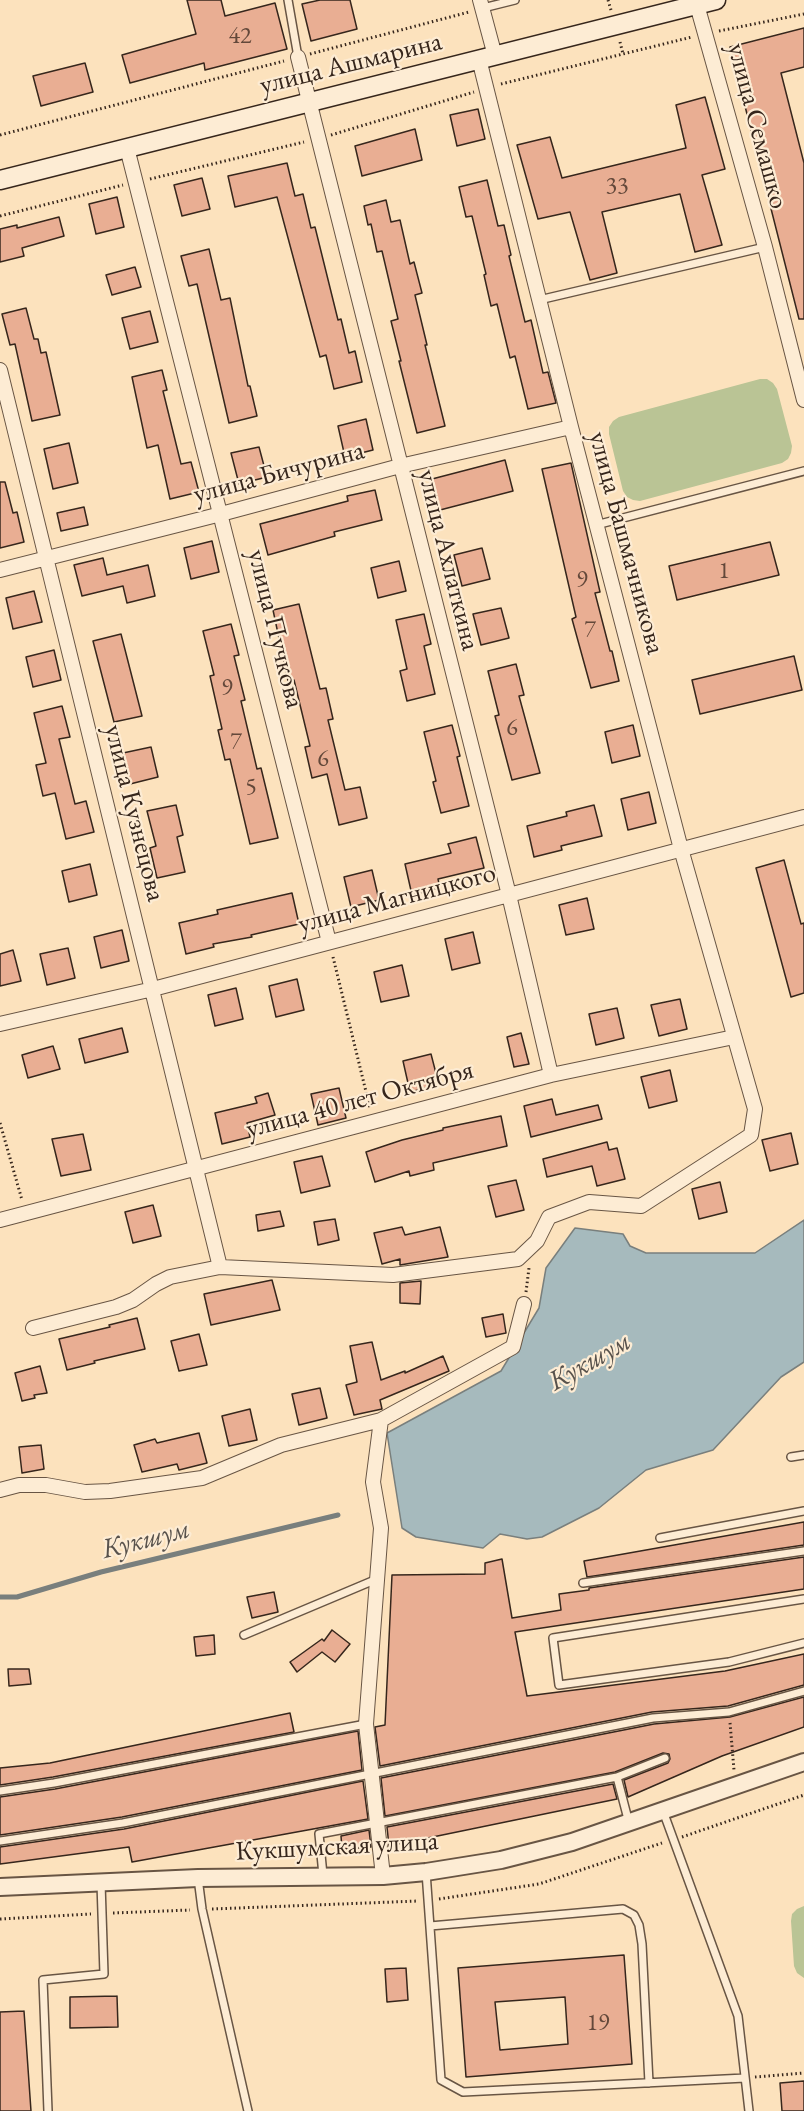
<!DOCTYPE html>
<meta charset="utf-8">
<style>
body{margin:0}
canvas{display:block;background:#fce2bd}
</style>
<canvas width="804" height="2111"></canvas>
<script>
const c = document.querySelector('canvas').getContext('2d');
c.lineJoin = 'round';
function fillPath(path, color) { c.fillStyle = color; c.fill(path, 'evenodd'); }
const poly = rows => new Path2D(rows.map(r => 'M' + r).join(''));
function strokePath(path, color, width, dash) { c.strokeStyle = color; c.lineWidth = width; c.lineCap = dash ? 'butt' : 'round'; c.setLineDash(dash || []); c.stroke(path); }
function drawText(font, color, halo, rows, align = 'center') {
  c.font = font + ' "EB Garamond",serif'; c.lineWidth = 4.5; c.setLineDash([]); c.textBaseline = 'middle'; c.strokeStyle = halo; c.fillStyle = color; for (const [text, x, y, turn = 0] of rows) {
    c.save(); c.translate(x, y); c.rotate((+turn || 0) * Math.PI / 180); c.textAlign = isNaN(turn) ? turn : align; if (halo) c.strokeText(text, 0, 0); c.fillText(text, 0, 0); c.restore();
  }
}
fillPath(poly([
 [760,379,767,379,773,383,777,389,792,446,791,453,788,459,782,463,640,501,633,500,627,497,623,491,609,434,609,427,613,421,619,417],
 [804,1906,804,1978,797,1973,794,1966,791,1921,792,1914,797,1909]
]), '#bac495');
const water = poly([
 [804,1220,804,1362,781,1377,713,1450,646,1470,599,1508,542,1537,527,1539,500,1534,483,1548,416,1537,402,1528,387,1433,501,1371,539,1308,546,1268,575,1228,623,1234,630,1246,646,1253,755,1253,804,1220]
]);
fillPath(water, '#a6babd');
strokePath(water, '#797f7d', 1.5);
strokePath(poly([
 [0,1597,17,1597,101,1572,338,1515]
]), '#797f7d', 5);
const building = poly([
 [187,0,221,0,225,16,275,3,287,49,205,70,204,63,130,83,122,55,196,34,187,0],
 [320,0,350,0,357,29,311,41,302,4,320,0],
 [804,28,804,67,781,73,804,163,804,319,799,319,730,47,804,28],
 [85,63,93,92,41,106,33,76,85,63],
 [705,97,725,169,702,175,722,245,695,252,680,194,602,212,617,273,590,280,570,212,538,219,517,145,550,137,562,178,686,148,676,105,705,97],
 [478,109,485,139,457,146,450,115,478,109],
 [415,129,422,160,362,176,355,146,415,129],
 [287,163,295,196,303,194,311,228,315,227,338,320,341,319,349,353,355,351,362,382,334,389,326,355,320,357,277,197,235,207,228,176,287,163],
 [202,178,210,209,182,216,174,185,202,178],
 [487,180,498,226,504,225,511,255,509,256,525,322,531,320,543,373,548,372,556,403,528,409,515,356,510,358,497,304,491,306,484,275,486,274,472,216,466,217,459,187,487,180],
 [117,197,124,227,96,234,89,204,117,197],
 [386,200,391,222,400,220,410,264,414,262,422,293,415,295,427,345,425,345,445,426,417,433,399,361,401,361,391,321,398,319,382,251,377,252,371,224,368,225,364,206,386,200],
 [59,217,64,236,22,248,24,256,0,262,0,229,17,225,17,228,59,217],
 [209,249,221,300,230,298,248,386,250,386,257,416,229,423,197,284,189,286,181,256,209,249],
 [135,267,141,287,112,295,106,275,135,267],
 [26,308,34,339,38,339,41,353,46,352,60,415,32,421,15,344,10,345,2,314,26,308],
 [150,311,158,342,130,349,122,318,150,311],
 [162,370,167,390,163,391,181,464,191,462,199,492,170,499,158,445,147,448,132,377,162,370],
 [366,419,373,450,345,457,338,426,366,419],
 [69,443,78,483,53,489,44,449,69,443],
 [259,447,267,477,239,484,231,453,259,447],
 [505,460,513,491,440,510,432,479,505,460],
 [571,463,600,592,595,593,610,651,612,651,619,681,591,688,572,619,576,617,542,469,571,463],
 [0,482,5,482,13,513,17,512,24,542,0,548,0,482],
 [375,490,382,520,334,532,335,536,268,555,260,524,348,501,347,496,375,490],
 [84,507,88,525,61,531,57,513,84,507],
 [212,541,219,572,191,579,184,548,212,541],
 [770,542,779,575,677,600,669,566,770,542],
 [482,548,490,579,462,586,454,555,482,548],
 [103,558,107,575,148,565,155,596,127,603,123,586,82,596,74,565,103,558],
 [399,561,406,591,378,598,371,568,399,561],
 [34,591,42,622,13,629,6,598,34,591],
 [299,604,320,689,326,688,333,719,328,720,345,790,360,787,367,818,339,825,327,774,312,778,305,747,310,746,294,680,288,681,273,610,299,604],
 [501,608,509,638,481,645,473,614,501,608],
 [424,614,431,644,424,646,435,694,407,701,400,671,407,669,396,620,424,614],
 [231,624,239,655,234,656,245,700,241,701,257,769,261,768,278,838,250,844,230,759,225,760,218,730,222,729,210,676,214,675,203,631,231,624],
 [121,634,142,716,114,722,93,641,121,634],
 [54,650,61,680,33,687,26,657,54,650],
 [794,656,802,690,700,714,692,680,794,656],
 [516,664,524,695,519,696,540,773,512,780,495,716,499,715,488,671,516,664],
 [62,706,70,737,59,739,75,804,86,801,94,832,66,839,55,793,43,796,36,765,46,763,34,713,62,706],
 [452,725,460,756,457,757,469,806,441,813,433,782,436,781,424,732,452,725],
 [633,725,640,756,612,763,605,732,633,725],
 [151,747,158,777,130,784,123,753,151,747],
 [649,792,656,823,628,830,621,799,649,792],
 [176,805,183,835,177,837,185,872,157,878,150,848,156,846,147,811,176,805],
 [594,805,602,836,561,846,562,850,534,857,527,826,567,816,566,812,594,805],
 [476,837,484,868,438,879,440,888,412,895,405,864,451,853,448,844,476,837],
 [784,860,801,924,804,923,804,993,791,997,756,868,784,860],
 [90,864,97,895,69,902,62,871,90,864],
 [372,870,379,900,351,907,344,877,372,870],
 [292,893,299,924,251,935,252,937,213,944,214,947,186,954,179,923,218,914,217,910,292,893],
 [587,898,594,929,566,935,559,905,587,898],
 [122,930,129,961,101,968,94,937,122,930],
 [473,932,480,963,452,970,445,939,473,932],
 [68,948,75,978,47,985,40,954,68,948],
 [13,950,21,981,0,986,0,954,13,950],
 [402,965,409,996,381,1002,374,972,402,965],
 [297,979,304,1010,276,1017,269,986,297,979],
 [236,988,243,1019,215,1026,208,995,236,988],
 [680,999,687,1029,659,1036,651,1005,680,999],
 [617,1008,624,1038,596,1045,589,1014,617,1008],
 [122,1028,128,1052,85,1063,79,1039,122,1028],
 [521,1033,529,1064,514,1067,507,1037,521,1033],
 [53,1046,60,1069,28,1078,22,1055,53,1046],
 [431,1054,439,1085,410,1092,403,1061,431,1054],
 [670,1070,677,1101,649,1108,641,1077,670,1070],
 [339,1088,346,1118,318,1125,311,1094,339,1088],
 [268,1093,275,1115,247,1123,250,1137,222,1144,215,1113,257,1103,255,1097,268,1093],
 [552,1099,556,1115,598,1105,602,1119,531,1137,524,1106,552,1099],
 [501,1116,507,1146,433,1163,434,1170,410,1176,409,1171,375,1182,366,1152,402,1140,443,1130,443,1128,501,1116],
 [791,1133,798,1164,770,1171,762,1140,791,1133],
 [83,1134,91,1170,61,1176,52,1139,83,1134],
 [607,1142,609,1150,617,1148,625,1179,597,1186,592,1166,547,1177,543,1159,607,1142],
 [322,1156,330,1186,301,1193,294,1162,322,1156],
 [516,1180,524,1210,496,1217,488,1186,516,1180],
 [720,1182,727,1212,699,1219,692,1189,720,1182],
 [153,1205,161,1236,133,1243,125,1212,153,1205],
 [280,1211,284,1226,258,1231,256,1215,280,1211],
 [335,1219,339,1240,318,1245,314,1222,335,1219],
 [402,1227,405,1235,440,1227,448,1257,400,1265,400,1259,382,1264,374,1233,402,1227],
 [272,1280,280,1310,211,1325,204,1294,272,1280],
 [421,1281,420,1304,400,1303,400,1283,421,1281],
 [503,1314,506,1333,486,1337,482,1318,503,1314],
 [137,1318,145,1349,94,1361,95,1363,67,1370,59,1339,110,1327,109,1325,137,1318],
 [199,1334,207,1365,179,1371,171,1341,199,1334],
 [372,1342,381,1380,405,1371,405,1373,443,1356,449,1371,380,1400,382,1409,354,1415,346,1385,357,1382,350,1346,372,1342],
 [40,1366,47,1393,34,1395,35,1398,22,1401,15,1373,40,1366],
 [320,1388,327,1418,299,1425,292,1394,320,1388],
 [250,1409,257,1440,229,1446,222,1416,250,1409],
 [199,1433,207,1463,179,1470,177,1464,142,1472,134,1445,155,1439,157,1443,199,1433],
 [41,1445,44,1469,22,1473,19,1447,41,1445],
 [804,1522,804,1545,587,1577,584,1561,804,1522],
 [804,1557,804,1589,515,1632,527,1696,725,1671,804,1654,804,1685,728,1706,652,1712,380,1766,375,1727,385,1725,392,1575,485,1574,485,1563,502,1559,512,1618,561,1610,559,1594,589,1590,589,1588,804,1557],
 [274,1592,278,1612,252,1618,247,1597,274,1592],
 [332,1630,350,1644,335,1662,322,1652,297,1672,290,1662,322,1639,324,1641,332,1630],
 [214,1635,215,1654,196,1656,194,1637,214,1635],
 [8,1669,29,1669,31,1684,9,1686,8,1669],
 [804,1697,804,1727,722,1756,628,1797,624,1780,668,1763,670,1759,669,1754,663,1753,615,1772,385,1816,381,1778,654,1724,730,1717,804,1697],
 [290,1713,294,1732,53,1777,0,1785,0,1768,50,1763,290,1713],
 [358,1731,362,1770,122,1817,0,1835,0,1797,55,1789,358,1731],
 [363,1781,368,1819,132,1862,129,1847,0,1864,0,1847,124,1829,363,1781],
 [613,1784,617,1799,389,1846,387,1827,613,1784],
 [369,1830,371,1847,342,1849,341,1836,369,1830],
 [624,1955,632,2064,466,2077,458,1968,624,1955],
 [565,1997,568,2044,500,2050,495,2002,565,1997],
 [406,1968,408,2000,387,2002,385,1969,406,1968],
 [117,1996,118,2027,70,2028,70,1997,117,1996],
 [24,2011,31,2111,0,2111,0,2012,24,2011],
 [804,2081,804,2111,782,2111,780,2083,804,2081]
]);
fillPath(building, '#e9ae93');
strokePath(building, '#36261c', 1.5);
const service = poly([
 [288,0,298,57],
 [483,8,515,0],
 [539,300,765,247],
 [596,525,804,471],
 [791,1457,804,1455],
 [660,1538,804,1511],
 [583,1583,804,1551],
 [804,1599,553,1638,559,1685,729,1662,804,1643],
 [244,1635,377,1579],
 [617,1777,629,1823],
 [0,1791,54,1783,366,1724],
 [663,1811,738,2016,749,2111],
 [0,1841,123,1823,653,1718,729,1712,804,1691],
 [426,1872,441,2080,463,2092,745,2078],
 [323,1875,319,1834,617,1777,665,1758],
 [198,1878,202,1909,248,2111],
 [430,1926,623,1909,634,1915,639,1925,642,1944,649,2083],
 [48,2111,43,1980,104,1974,101,1883]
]);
const minor = poly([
 [480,0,495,56],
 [697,5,765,247,804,400],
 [298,57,509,895,551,1075],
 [127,148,329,942],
 [0,370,220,1267],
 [0,570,221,514,400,466,571,427],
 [0,1024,153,989,804,817],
 [0,1220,551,1075,734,1037],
 [33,1328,116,1307,133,1300,156,1284,170,1277,220,1267,393,1275,518,1259,537,1241,549,1217,589,1202,641,1206,751,1135,755,1109,681,849,571,427,479,59],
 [381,1420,373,1482,381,1528,366,1724,383,1876],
 [0,1490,19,1485,46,1485,85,1492,110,1491,202,1478,281,1445,381,1420,513,1347,524,1304]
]);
const tertiary = poly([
 [0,1887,198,1878,383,1876,426,1872,501,1860,572,1842,804,1762]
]);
const secondary = poly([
 [0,180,716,0]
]);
strokePath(service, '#685544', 10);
strokePath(minor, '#685544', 16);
strokePath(tertiary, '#685544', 20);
strokePath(secondary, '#36261c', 21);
strokePath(poly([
 [608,0,611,10],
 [719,31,804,14],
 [620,42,623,54],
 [310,54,469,12],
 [501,84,692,37],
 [0,135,284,61],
 [331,135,474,92],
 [150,179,304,142],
 [0,216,123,185],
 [333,957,370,1108],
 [0,1123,22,1200],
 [526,1292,529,1268],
 [730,1723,734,1770],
 [682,1837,804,1795],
 [439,1899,539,1884,662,1843],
 [212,1909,418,1901],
 [113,1913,190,1910],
 [0,1919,91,1914],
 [755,2077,804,2073]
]), '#36261c', 3, [1.5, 3]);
strokePath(service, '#fdecd4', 7);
strokePath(minor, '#fdecd4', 14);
strokePath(tertiary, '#fdecd4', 16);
strokePath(secondary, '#fdecd4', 18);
drawText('24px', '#63483a', null, [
 ["42",240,36],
 ["33",617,186],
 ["1",724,571],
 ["9",582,580],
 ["7",590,630],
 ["9",227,688],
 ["6",512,728],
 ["7",236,742],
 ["6",323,759],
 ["5",251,787],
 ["19",598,2023]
]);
drawText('27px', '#36261c', '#fdecd4', [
 ["улица Ашмарина",351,64,-14],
 ["улица Семашко",757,126,75],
 ["улица Бичурина",279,473,-15],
 ["улица Башмачникова",626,543,75],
 ["улица Ахлаткина",448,560,76],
 ["улица Пучкова",275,629,76],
 ["улица Кузнецова",134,813,76],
 ["улица Магницкого",397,899,-15],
 ["улица 40 лет Октября",360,1100,-15],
 ["Кукшумская улица",337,1847,-3]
]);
drawText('italic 28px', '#58524c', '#fdecd4', [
 ["Кукшум",590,1362,-30],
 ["Кукшум",146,1540,-14]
]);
</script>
